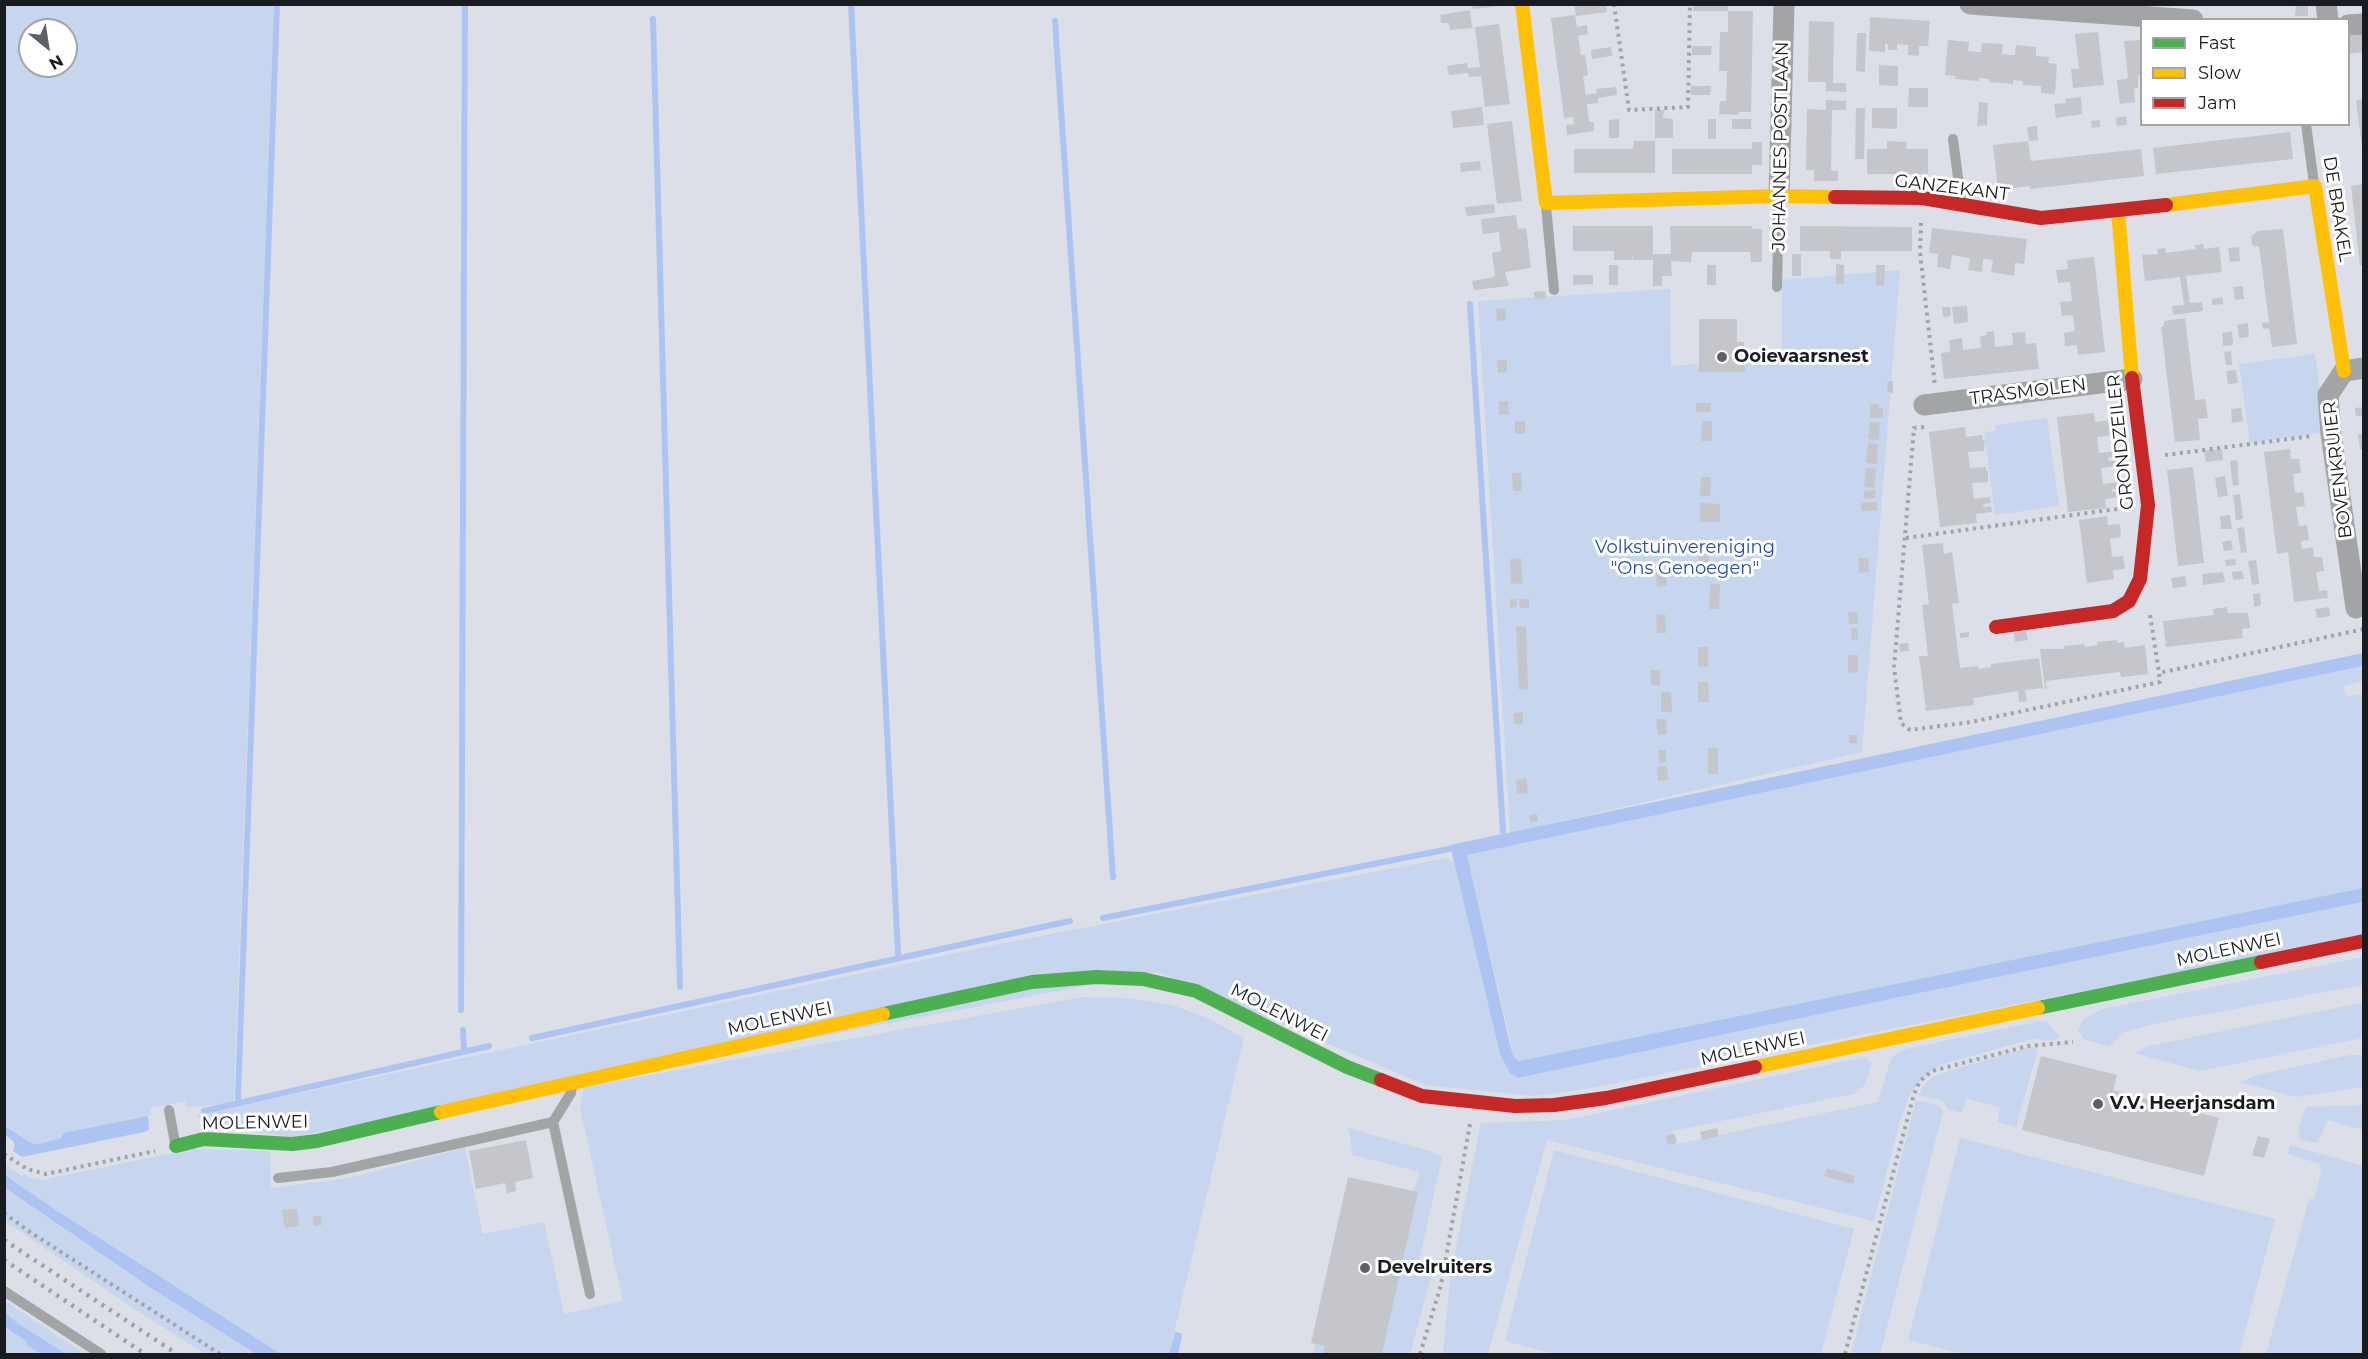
<!DOCTYPE html>
<style>
body{margin:0}
#map{position:relative;width:2368px;height:1359px;overflow:hidden;background:#dcdfe7;font-family:Montserrat,sans-serif}
canvas{display:block}
.frame{position:absolute;inset:0;border:6px solid #191b20;pointer-events:none}
.legend{position:absolute;left:2140px;top:18px;width:210px;height:108px;box-sizing:border-box;background:#fff;border:2px solid #a3a4a6;margin:0;padding:8px 10px;list-style:none;font-size:18px;color:#191b20}
.legend li{display:flex;align-items:center;gap:12px;height:30px}
.legend b{width:30px;border:2px solid #a3a4a6}
.north{position:absolute;left:18px;top:18px;width:60px;height:60px;box-sizing:border-box;background:#fff;border:2px solid #a3a4a6;border-radius:50%;rotate:150deg;font-size:16px;font-weight:700;line-height:24px;text-align:center;color:#191b20}
.north::after{content:'';display:block;margin:auto;width:21px;height:27px;background:#5d6066;clip-path:polygon(50% 0,100% 100%,50% 72%,0 100%)}
</style>
<div id="map">
<canvas width="2368" height="1359"></canvas>
<div class="frame"></div>
<ul class="legend">
<li><b style="height:8px;background:#4caf50"></b>Fast</li>
<li><b style="height:8px;background:#ffc107"></b>Slow</li>
<li><b style="height:8px;background:#c62828"></b>Jam</li>
</ul>
<div class="north">N</div>
</div>
<script>
const c = document.querySelector('canvas').getContext('2d');
c.lineJoin = 'round';
function fillPath(path, color) { c.fillStyle = color; c.fill(path, 'evenodd'); }
const poly = rows => new Path2D(rows.map(r => 'M' + r).join(''));
function strokePath(path, color, width, dash) { c.strokeStyle = color; c.lineWidth = width; c.lineCap = dash ? 'butt' : 'round'; c.setLineDash(dash || []); c.stroke(path); }
function drawText(font, color, halo, rows, align = 'center') {
  c.font = font + ' Montserrat,sans-serif'; c.lineWidth = 6; c.setLineDash([]); c.textBaseline = 'middle'; c.strokeStyle = halo; c.fillStyle = color; for (const [text, x, y, turn = 0] of rows) {
    c.save(); c.translate(x, y); c.rotate((+turn || 0) * Math.PI / 180); c.textAlign = isNaN(turn) ? turn : align; if (halo) c.strokeText(text, 0, 0); c.fillText(text, 0, 0); c.restore();
  }
}
fillPath(poly([
 [5,5,274,5,234,1099,231,1103,194,1107,187,1107,186,1101,150,1108,151,1115,148,1116,63,1133,61,1138,39,1144,31,1143,5,1126],
 [30,30,66,30,66,66,30,66],
 [1900,270,1862,752,1510,833,1478,301,1670,289,1671,366,1782,357,1782,280],
 [2315,354,2326,432,2250,443,2239,364],
 [2047,418,2059,506,1995,515,1984,432,1995,431,1995,425],
 [2363,666,2363,681,2343,686,2346,697,2363,694,2363,888,1519,1061,1514,1057,1467,855],
 [1446,858,1455,862,1500,1054,1518,1078,1905,996,2363,902,2363,936,1585,1089,1534,1096,1426,1085,1158,972,292,1137,204,1125,197,1115,994,945],
 [2363,957,2363,985,2154,1024,2125,1032,2109,1046,2085,1040,2078,1031,2083,1020,2102,1009],
 [1082,997,1129,998,1173,1005,1211,1020,1244,1038,1169,1354,281,1354,54,1210,5,1175,4,1164,22,1176,24,1174,31,1178,42,1180,192,1149,270,1151,271,1188,349,1178,465,1148,483,1234,544,1222,564,1314,623,1301,581,1112,580,1103,584,1087],
 [2356,1004,2363,1004,2363,1038,2200,1071,2135,1053,2149,1046],
 [2046,1020,2059,1036,2055,1041,2031,1039,1940,1065,1922,1079,1910,1094,1899,1124,1874,1221,1547,1140,1488,1354,1443,1354,1451,1272,1481,1123,1566,1120,1865,1057,1872,1062,1865,1085,1854,1094,1672,1131,1676,1144,1878,1102,1891,1058,1901,1050],
 [2031,1047,2038,1049,2016,1127,1997,1122,2000,1107,1966,1099,1962,1113,1948,1109,1942,1101,1918,1095,1923,1086,1933,1077,1945,1072],
 [2350,1055,2363,1055,2363,1087,2296,1097,2240,1082,2257,1075],
 [1916,1100,1939,1106,1943,1112,1880,1354,1851,1354],
 [2363,1105,2363,1130,2328,1120,2317,1143,2299,1139,2299,1126,2306,1107],
 [1348,1128,1436,1153,1442,1158,1418,1266,1433,1270,1410,1354,1313,1354,1349,1189,1410,1200,1420,1172,1353,1155],
 [1960,1138,2275,1219,2239,1354,1963,1354,1908,1340],
 [2290,1145,2363,1166,2363,1354,2266,1354,2309,1199,2314,1199,2321,1172,2320,1164,2288,1154],
 [1554,1150,1854,1229,1821,1354,1554,1354,1505,1341],
 [4,1188,154,1290,256,1354,205,1354,139,1312,5,1221],
 [5,1301,85,1354,66,1354,19,1324,5,1313],
 [4,1327,26,1341,28,1346,41,1354,5,1354]
]), '#c8d5ef');
fillPath(poly([
 [2363,653,2363,666,1467,855,1510,1045,1514,1057,1519,1061,2363,888,2363,902,1905,996,1518,1078,1510,1073,1500,1054,1450,845],
 [148,1116,149,1130,144,1132,22,1157,5,1152,13,1151,15,1145,13,1141,5,1135,5,1126,31,1143,39,1144,61,1138,63,1133],
 [5,1175,54,1209,281,1354,256,1354,154,1290,5,1188],
 [5,1313,19,1324,66,1354,41,1354,28,1346,26,1341,5,1327],
 [1175,1332,1181,1333,1182,1336,1178,1354,1169,1354]
]), '#adc4f2');
fillPath(poly([
 [9,1148,13,1151,25,1159,4,1163,4,1149]
]), '#dcdfe7');
strokePath(poly([
 [851,4,898,953],
 [653,19,680,987],
 [1055,21,1113,877],
 [1470,304,1503,831],
 [1103,918,1459,847],
 [461,1010,465,4],
 [463,1030,464,1051],
 [532,1038,1070,921],
 [238,1098,277,4],
 [204,1111,489,1046]
]), '#adc4f2', 6);
fillPath(poly([
 [1472,4,1500,4,1500,6,1473,9],
 [1574,4,1606,4,1607,12,1576,16],
 [1693,4,1728,4,1728,11,1693,11],
 [2296,6,2308,6,2308,16,2295,16],
 [1470,10,1472,28,1450,30,1449,23,1441,23,1440,15],
 [1728,11,1753,11,1751,112,1739,112,1738,115,1719,114,1720,101,1726,101,1727,71,1719,71,1720,32,1728,32],
 [1575,15,1577,27,1587,25,1588,34,1578,36,1581,55,1585,55,1588,75,1583,76,1586,95,1597,93,1596,89,1616,87,1617,95,1598,98,1598,103,1587,104,1589,122,1594,122,1594,131,1567,135,1566,125,1574,124,1573,117,1564,118,1551,18],
 [1870,17,1930,21,1928,46,1919,46,1919,56,1908,55,1908,45,1897,44,1897,50,1888,50,1888,44,1885,43,1885,52,1869,51],
 [1809,21,1834,22,1833,83,1846,83,1846,92,1826,91,1826,82,1808,82],
 [1499,24,1510,104,1485,107,1481,76,1469,77,1468,73,1449,75,1447,66,1467,63,1468,68,1480,67,1475,27],
 [2098,32,2104,85,2073,88,2071,69,2079,69,2075,34],
 [1857,33,1866,33,1865,72,1856,71],
 [2364,33,2364,52,2349,54,2349,35],
 [1948,40,1969,42,1968,51,1977,52,1981,52,1982,43,2003,44,2002,54,2011,55,2015,55,2016,45,2036,47,2036,56,2049,57,2048,63,2057,64,2055,94,2041,93,2041,86,2023,85,2023,81,2013,80,2013,84,1989,82,1989,79,1979,78,1979,81,1955,79,1956,76,1945,75],
 [2142,40,2142,75,2138,75,2138,88,2134,88,2135,102,2120,104,2117,80,2127,79,2128,76,2124,41],
 [1692,46,1712,46,1711,55,1692,55],
 [1611,47,1612,56,1592,59,1591,50],
 [1879,65,1898,66,1898,86,1879,85],
 [1691,86,1711,86,1710,95,1691,95],
 [1909,88,1928,88,1928,107,1908,107],
 [2081,97,2082,114,2056,118,2054,104,2066,103,2065,99],
 [2364,99,2364,148,2362,148,2356,100],
 [1826,100,1846,101,1846,110,1832,110,1831,170,1838,171,1838,181,1814,181,1814,170,1806,170,1807,109,1826,110],
 [1979,102,1988,103,1987,125,1977,126],
 [1482,107,1484,125,1453,128,1451,111],
 [1856,108,1865,108,1864,159,1855,159],
 [1872,108,1897,108,1897,129,1872,128],
 [1655,110,1664,110,1663,118,1673,119,1673,138,1655,138],
 [2126,116,2127,125,2117,126,2116,118],
 [1619,119,1619,138,1609,138,1609,120],
 [1708,119,1716,119,1716,139,1708,139],
 [1732,119,1751,119,1751,129,1732,129],
 [2100,120,2100,127,2092,128,2091,121],
 [1512,121,1522,201,1497,204,1487,124],
 [2037,126,2038,140,2029,141,2027,127],
 [2290,132,2293,159,2156,174,2153,148],
 [1634,141,1655,141,1655,173,1574,173,1574,149,1633,149],
 [1887,141,1907,142,1906,149,1928,149,1928,174,1867,174,1867,149,1887,149],
 [2028,141,2031,161,2141,149,2144,176,2030,189,2030,186,1998,190,1993,145],
 [1752,142,1762,142,1762,165,1752,165,1752,174,1672,174,1672,149,1752,149],
 [1480,161,1481,170,1461,172,1460,163],
 [2364,184,2364,265,2360,265,2351,186],
 [1494,204,1495,213,1467,216,1465,207],
 [1516,215,1518,229,1526,228,1531,268,1505,272,1509,286,1474,290,1472,281,1495,277,1492,253,1501,251,1499,232,1483,234,1481,219],
 [1573,226,1653,226,1653,254,1671,254,1670,226,1752,226,1752,229,1762,229,1762,262,1751,262,1750,252,1692,252,1691,262,1671,261,1672,276,1662,276,1662,286,1653,286,1653,260,1633,260,1633,253,1632,260,1614,260,1614,251,1573,251],
 [1800,226,1912,227,1912,251,1841,251,1841,259,1830,259,1830,251,1800,251],
 [1932,228,2027,239,2024,264,2015,263,2014,276,1991,272,1993,260,1983,259,1982,272,1968,270,1970,258,1952,255,1950,269,1937,267,1938,254,1929,253],
 [2283,229,2297,344,2272,347,2269,328,2263,329,2262,323,2269,322,2259,246,2254,246,2252,244,2251,236,2258,231],
 [2203,244,2204,249,2219,247,2222,272,2186,276,2190,303,2202,302,2203,311,2173,315,2172,306,2184,305,2180,277,2145,281,2142,255,2158,254,2157,249,2165,248,2166,253,2196,249,2195,245],
 [2239,247,2240,261,2230,262,2228,248],
 [1792,254,1801,254,1801,276,1792,276],
 [2094,257,2105,352,2078,355,2077,345,2065,346,2064,333,2075,331,2073,315,2062,316,2061,308,2060,302,2072,301,2070,282,2058,283,2056,270,2068,269,2067,260],
 [1836,264,1844,265,1844,284,1836,284],
 [1609,265,1618,265,1618,285,1609,285],
 [1707,265,1716,265,1716,285,1707,285],
 [1876,265,1885,265,1884,285,1876,285],
 [1573,275,1593,275,1593,284,1573,285],
 [2243,286,2244,299,2235,300,2233,287],
 [1545,291,1546,298,1535,299,1534,292],
 [2223,297,2223,304,2212,305,2212,299],
 [1967,306,1968,322,1954,324,1952,307],
 [1942,307,1950,307,1951,316,1943,317],
 [1505,308,1506,320,1497,321,1496,309],
 [2185,318,2195,400,2205,399,2208,418,2198,419,2200,440,2175,442,2161,327,2164,326,2164,321],
 [1699,319,1737,319,1737,342,1744,342,1745,372,1699,372],
 [2248,323,2249,337,2239,338,2237,325],
 [1994,331,1995,347,2013,345,2012,333,2025,332,2026,344,2036,343,2039,369,1944,379,1941,353,1950,352,1949,340,1962,338,1963,350,1981,348,1980,336,1987,335,1986,332],
 [2232,331,2233,345,2223,346,2222,333],
 [2231,351,2232,365,2226,365,2224,352],
 [1497,360,1507,360,1507,372,1498,373],
 [2236,370,2238,383,2228,384,2226,371],
 [1888,381,1893,381,1893,393,1887,392],
 [1499,401,1508,401,1509,414,1499,415],
 [1696,403,1711,403,1711,412,1696,412],
 [1870,404,1879,404,1879,408,1883,408,1883,418,1870,418],
 [2364,407,2364,416,2356,416,2355,408],
 [2241,408,2243,421,2232,423,2231,409],
 [2094,413,2095,422,2111,420,2111,425,2113,425,2112,435,2097,437,2099,453,2115,451,2116,457,2108,457,2109,461,2116,460,2117,466,2101,468,2103,484,2119,482,2119,488,2112,489,2112,492,2120,491,2120,497,2105,499,2106,508,2068,512,2057,417],
 [1515,421,1525,421,1525,434,1515,434],
 [1702,421,1712,421,1712,441,1701,441],
 [1870,422,1880,423,1879,440,1868,439],
 [1965,427,1966,437,1982,435,1983,441,1985,440,1984,451,1968,452,1970,468,1986,467,1986,471,1988,471,1988,482,1972,483,1974,499,1990,497,1991,503,1983,504,1984,507,1991,506,1992,512,1976,514,1977,523,1940,527,1929,432],
 [2358,434,2364,434,2364,449,2360,449],
 [1868,443,1878,444,1877,464,1866,463],
 [2222,449,2223,460,2206,462,2204,451],
 [2290,449,2291,459,2299,459,2301,473,2293,474,2295,493,2303,492,2305,506,2296,507,2299,526,2307,525,2309,540,2301,541,2302,549,2313,547,2314,557,2322,557,2324,571,2316,572,2319,591,2327,590,2328,598,2294,602,2288,552,2277,554,2264,452],
 [2237,460,2239,485,2233,486,2230,461],
 [2193,467,2204,563,2178,566,2167,470],
 [1866,468,1876,469,1874,488,1864,487],
 [1512,473,1521,473,1522,491,1513,491],
 [2225,476,2228,496,2218,497,2215,478],
 [1701,477,1711,477,1710,496,1700,496],
 [1875,490,1876,498,1864,499,1864,491],
 [2240,494,2243,519,2236,520,2233,495],
 [1877,502,1877,511,1861,511,1861,503],
 [1700,503,1720,504,1720,522,1700,522],
 [2230,515,2232,529,2221,529,2220,516],
 [2107,516,2108,525,2120,524,2121,537,2110,539,2112,557,2123,556,2125,569,2113,570,2114,579,2087,583,2079,520],
 [2244,527,2247,552,2241,553,2237,528],
 [2231,540,2233,550,2224,551,2222,542],
 [1943,543,1944,554,1952,552,1959,603,1952,604,1960,668,1978,666,1979,669,1991,667,1991,664,2039,658,2043,688,2025,690,2027,701,2019,702,2018,691,1973,698,1974,705,1926,711,1919,656,1928,656,1922,605,1929,604,1922,545],
 [1699,548,1709,548,1709,568,1698,568],
 [1521,558,1523,583,1511,584,1510,559],
 [1858,558,1868,558,1869,572,1859,573],
 [2235,559,2236,565,2226,566,2225,560],
 [2256,560,2259,584,2252,585,2248,561],
 [2242,571,2244,579,2233,580,2232,572],
 [1666,572,1667,586,1657,587,1656,573],
 [2223,572,2225,582,2203,585,2202,574],
 [2185,576,2187,586,2173,588,2171,578],
 [1710,584,1720,584,1719,609,1709,609],
 [2260,593,2261,605,2254,607,2253,594],
 [1510,599,1516,599,1517,607,1510,608],
 [1519,599,1529,599,1529,608,1520,608],
 [2227,607,2228,613,2248,613,2250,628,2242,629,2243,638,2166,647,2163,621,2214,615,2213,609],
 [2329,607,2330,616,2317,618,2315,609],
 [1848,612,1857,612,1858,624,1849,624],
 [1665,614,1666,633,1657,633,1656,615],
 [1526,626,1528,689,1519,690,1516,627],
 [1851,628,1857,628,1858,639,1852,640],
 [2026,631,2028,640,2015,642,2014,633],
 [1969,632,1969,637,1960,638,1960,633],
 [2117,640,2117,643,2124,642,2125,648,2145,645,2148,674,2121,677,2120,672,2046,681,2047,689,2045,689,2040,649,2064,649,2064,646,2084,644,2085,647,2097,645,2097,642],
 [1908,643,1909,651,1900,652,1899,644],
 [1698,647,1708,647,1708,667,1698,666],
 [1848,655,1858,655,1858,672,1848,673],
 [1650,670,1660,670,1660,685,1651,685],
 [1698,682,1708,682,1709,702,1698,702],
 [1661,692,1671,692,1672,712,1661,712],
 [1523,712,1523,724,1514,724,1514,713],
 [1656,719,1666,719,1667,734,1658,735],
 [1849,735,1857,735,1857,743,1849,743],
 [1708,748,1718,748,1718,774,1708,774],
 [1658,750,1666,750,1666,762,1659,763],
 [1667,766,1668,780,1658,781,1657,767],
 [1526,778,1528,793,1517,794,1516,780],
 [1537,814,1538,821,1530,822,1529,815],
 [2041,1056,2117,1075,2113,1090,2219,1118,2204,1176,2022,1130],
 [1717,1128,1719,1136,1702,1140,1700,1132],
 [1675,1134,1677,1143,1668,1145,1666,1136],
 [2258,1136,2270,1139,2264,1158,2252,1155],
 [526,1140,533,1178,515,1182,516,1191,507,1193,505,1183,476,1189,469,1151],
 [1827,1168,1855,1176,1853,1184,1824,1176],
 [1348,1177,1418,1192,1382,1354,1323,1354,1325,1346,1311,1343],
 [297,1209,299,1226,285,1228,282,1210],
 [313,1216,321,1216,322,1225,314,1226]
]), '#c4c6cc');
strokePath(poly([
 [1614,4,1629,110,1688,107,1690,4],
 [1921,223,1920,252,1935,386],
 [1924,427,1914,428,1894,667,1901,723,1910,730,1971,722,2160,682,2159,673,2364,629],
 [2165,455,2312,436],
 [1906,538,2124,508],
 [2150,615,2159,673],
 [4,1154,27,1169,46,1174,155,1151],
 [4,1213,30,1232,220,1354],
 [1420,1354,1441,1285,1470,1124],
 [1845,1354,1914,1094,1920,1081,1932,1071,2028,1046,2073,1042]
]), '#a1a3a6', 4, [3, 4.5]);
strokePath(poly([
 [2306,124,2314,184],
 [1953,139,1961,201],
 [1546,206,1554,290],
 [1777,287,1779,196],
 [572,1086,571,1093,553,1122,590,1294],
 [169,1110,175,1143],
 [278,1178,332,1172,553,1122],
 [4,1291,101,1354]
]), '#a2a4a6', 10);
strokePath(poly([
 [1970,4,2193,20],
 [2326,4,2328,20],
 [2348,25,2364,24],
 [1779,196,1784,4],
 [1924,405,2132,379],
 [2356,608,2331,434,2328,395,2344,371,2364,368]
]), '#a2a4a6', 21);
strokePath(poly([
 [2038,1008,2261,962],
 [883,1014,1032,982,1096,977,1143,979,1196,991,1347,1067,1381,1080],
 [176,1146,204,1139,292,1144,317,1141,441,1112]
]), '#4caf50', 14);
strokePath(poly([
 [1522,4,1546,203,1779,196,1835,197],
 [2166,205,2315,186,2344,371],
 [2118,211,2132,378],
 [1755,1067,2038,1008],
 [441,1112,883,1014]
]), '#ffc107', 14);
strokePath(poly([
 [1835,197,1922,198,2041,218,2166,205],
 [1996,627,2113,611,2129,601,2140,579,2148,505,2132,378],
 [2261,962,2364,941],
 [1381,1080,1422,1096,1515,1106,1554,1105,1606,1098,1755,1067]
]), '#c62828', 14);
strokePath(poly([
 [4,1240,177,1354],
 [4,1260,145,1354]
]), '#9fa0a5', 4.5, [3, 6]);
for (const [x, y, r, color] of [
 [1722,357,6,"#5d6066"],
 [2098,1104,6,"#5d6066"],
 [1365,1268,6,"#5d6066"]
]) { const dot = new Path2D(); dot.arc(x, y, r, 0, 2 * Math.PI); c.fillStyle = color; c.fill(dot); strokePath(dot, '#fff', 2); }
drawText('18px', '#191b20', '#fff', [
 ["JOHANNES POSTLAAN",1781,146,-89],
 ["GANZEKANT",1952,188,7],
 ["DE BRAKEL",2337,209,81],
 ["TRASMOLEN",2028,392,-7],
 ["GRONDZEILER",2121,442,-96],
 ["BOVENKRUIER",2338,470,-97],
 ["MOLENWEI",2229,950,-12],
 ["MOLENWEI",1279,1013,27],
 ["MOLENWEI",780,1019,-12],
 ["MOLENWEI",1753,1049,-12],
 ["MOLENWEI",255,1123,-1]
]);
drawText('bold 18px', '#191b20', '#fff', [
 ["Ooievaarsnest",1734,357],
 ["V.V. Heerjansdam",2110,1104],
 ["Develruiters",1377,1268]
], 'left');
drawText('18px', '#264da6', '#fff', [
 ["Volkstuinvereniging",1685,548],
 ["\"Ons Genoegen\"",1685,569]
]);
</script>
